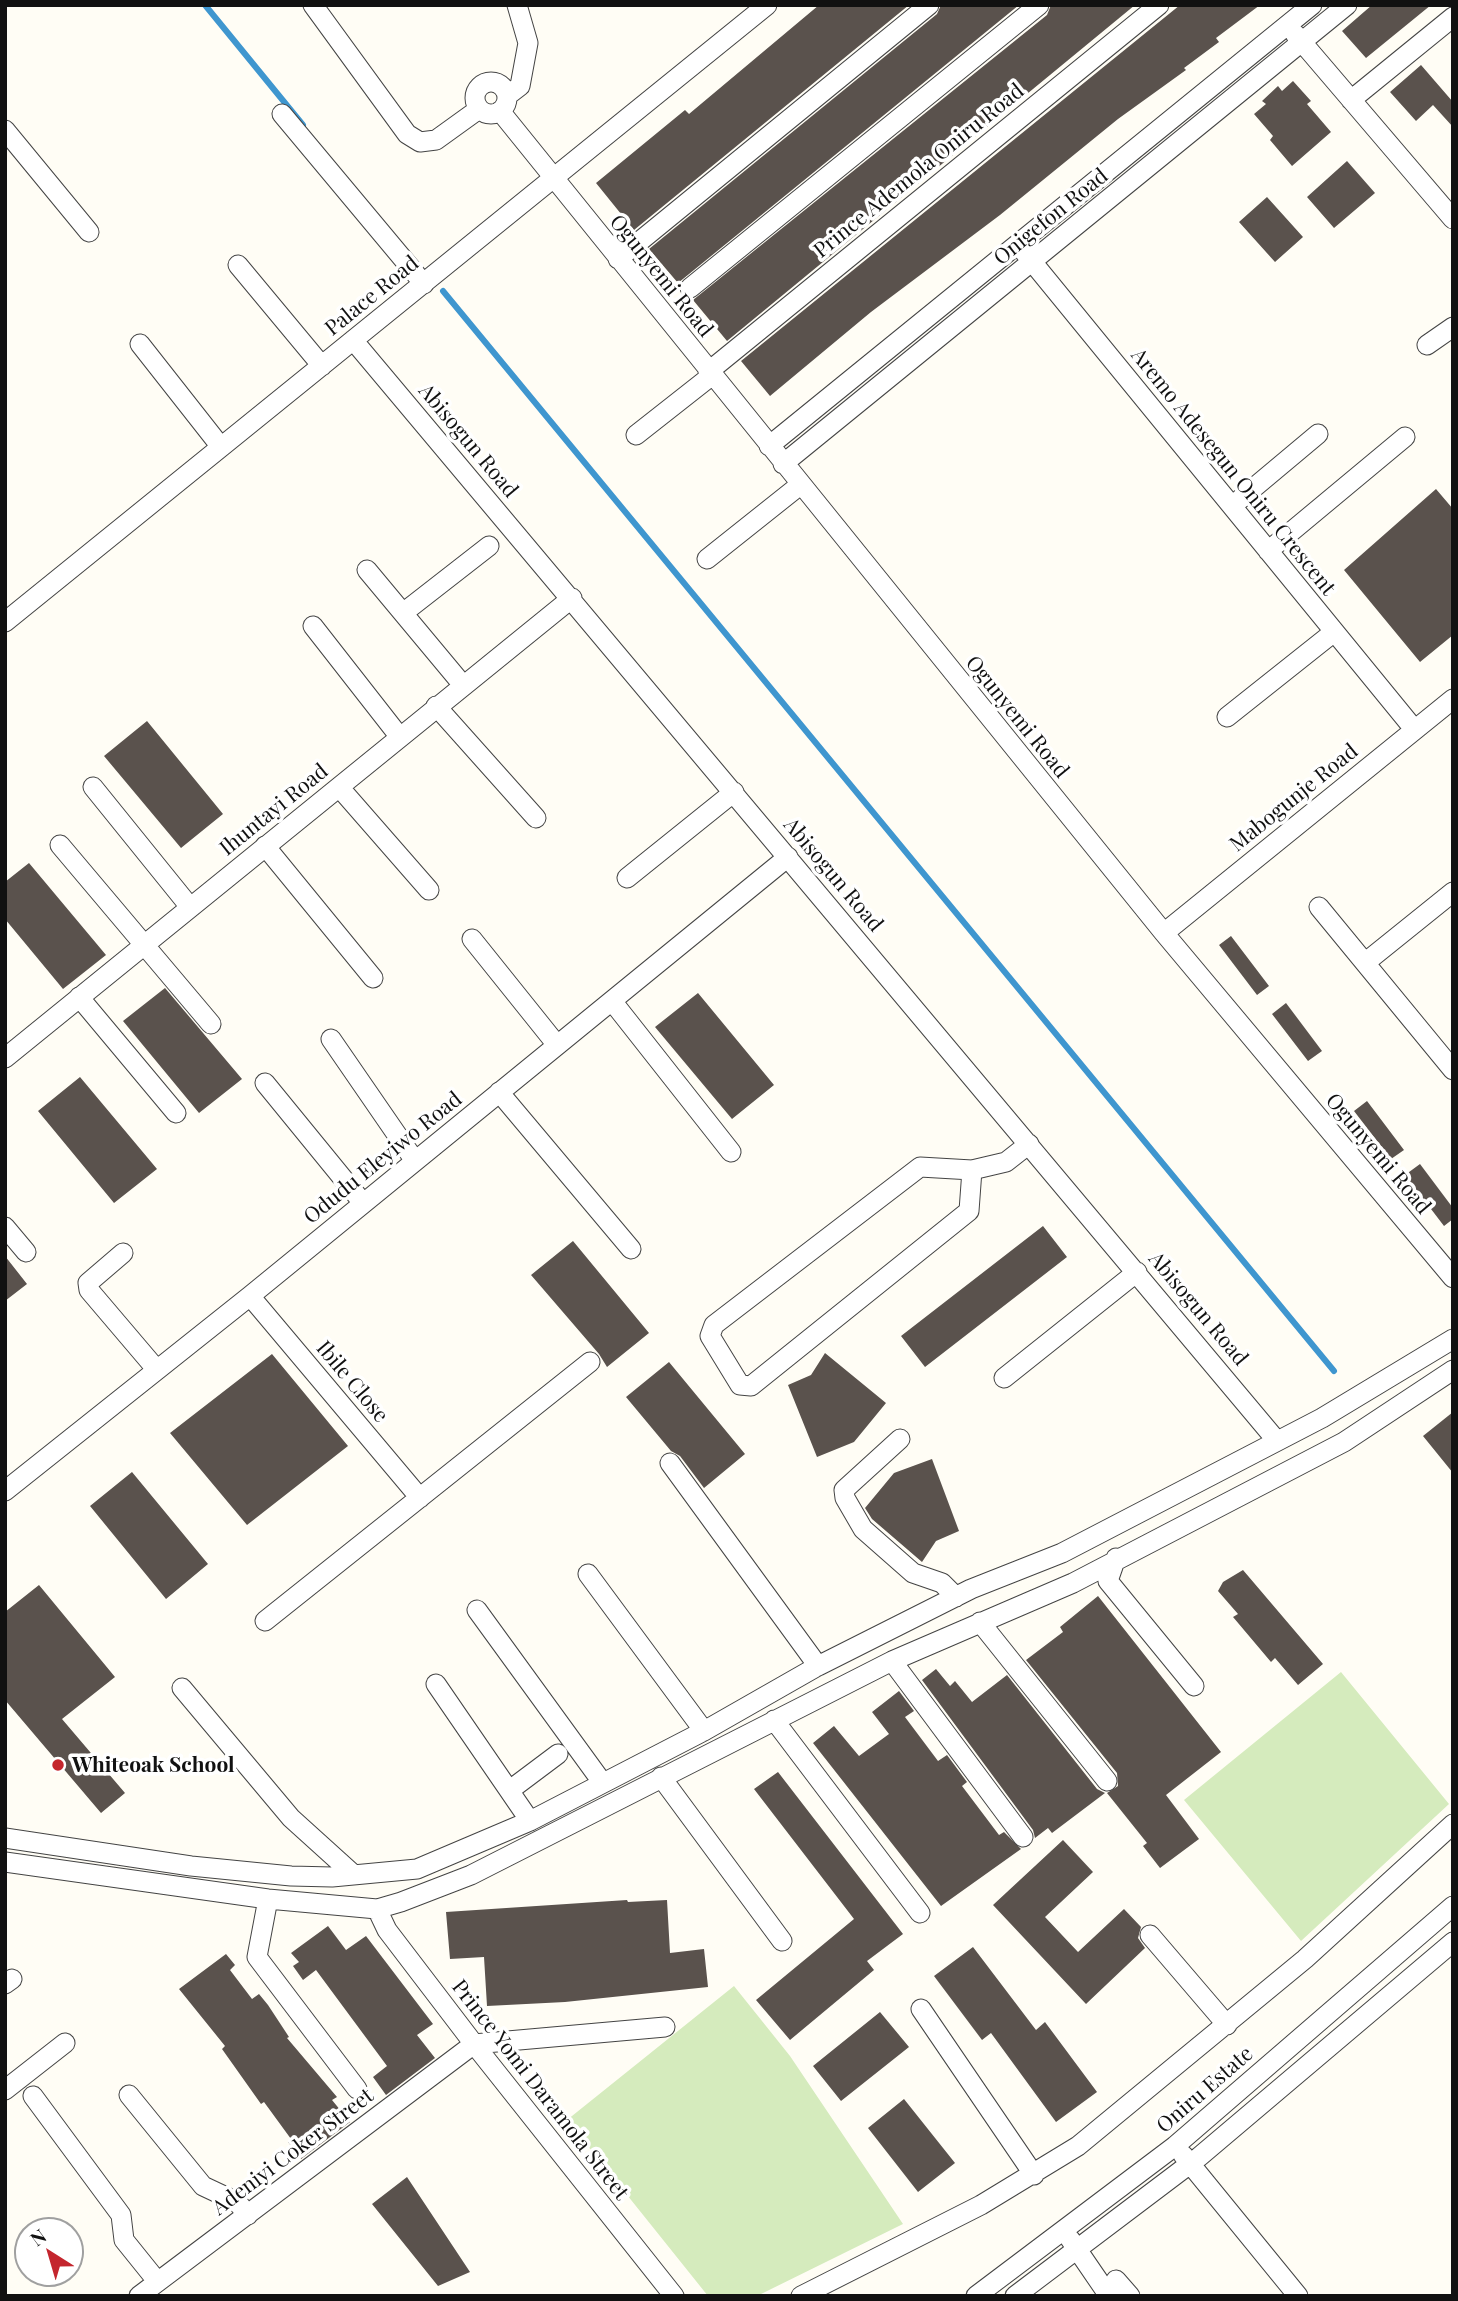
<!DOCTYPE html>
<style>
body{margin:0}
#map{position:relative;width:1458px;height:2301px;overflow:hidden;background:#fffdf5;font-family:"Playfair Display",serif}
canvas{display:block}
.frame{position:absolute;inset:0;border:7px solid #111;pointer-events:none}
.north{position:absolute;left:14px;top:2217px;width:70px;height:70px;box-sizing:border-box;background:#fff;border:2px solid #a0a0a0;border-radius:50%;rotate:323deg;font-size:19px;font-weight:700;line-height:28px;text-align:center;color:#111}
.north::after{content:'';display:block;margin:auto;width:24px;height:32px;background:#c4262e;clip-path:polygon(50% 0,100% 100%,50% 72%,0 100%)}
</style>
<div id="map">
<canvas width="1458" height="2301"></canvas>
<div class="frame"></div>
<div class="north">N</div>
</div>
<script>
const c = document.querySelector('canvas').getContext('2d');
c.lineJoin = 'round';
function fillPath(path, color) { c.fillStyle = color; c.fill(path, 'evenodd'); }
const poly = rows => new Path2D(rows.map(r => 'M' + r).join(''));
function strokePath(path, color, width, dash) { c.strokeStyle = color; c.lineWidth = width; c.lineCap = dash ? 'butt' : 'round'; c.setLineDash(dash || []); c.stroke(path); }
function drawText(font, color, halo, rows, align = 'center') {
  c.font = font + ' "Playfair Display",serif'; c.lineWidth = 7; c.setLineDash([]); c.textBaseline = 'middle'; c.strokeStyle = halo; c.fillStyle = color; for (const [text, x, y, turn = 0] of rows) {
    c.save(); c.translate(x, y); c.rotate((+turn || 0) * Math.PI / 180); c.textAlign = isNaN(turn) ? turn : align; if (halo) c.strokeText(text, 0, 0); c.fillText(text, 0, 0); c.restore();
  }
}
fillPath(poly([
 [1341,1672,1449,1804,1301,1941,1184,1800],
 [734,1986,790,2056,903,2224,757,2296,708,2296,567,2120]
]), '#d5ebbd');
strokePath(poly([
 [205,5,303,125],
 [443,291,1334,1371]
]), '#3f96cf', 6);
fillPath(poly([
 [819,5,909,5,634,230,596,183,685,110,689,114],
 [941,5,1019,5,678,283,649,249,937,14],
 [1051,5,1135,5,727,341,693,300,1047,15],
 [1180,5,1260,5,1216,38,1219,42,1184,68,1186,70,1118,119,1000,215,871,312,770,396,741,361],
 [1372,5,1431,5,1366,58,1342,31],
 [1421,65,1453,102,1453,127,1433,105,1416,121,1390,92],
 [1293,81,1311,101,1307,104,1331,132,1292,166,1270,140,1273,136,1254,114,1266,104,1262,101,1278,86,1282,91],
 [1347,161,1375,193,1334,228,1307,197],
 [1267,197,1303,237,1275,262,1239,222],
 [1436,489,1453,509,1453,635,1420,662,1344,570],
 [147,721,223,814,181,848,104,756],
 [29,863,106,955,63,989,5,919,5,882],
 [1231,936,1269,986,1257,995,1219,945],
 [165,988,242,1079,199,1113,123,1021],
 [698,993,774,1085,732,1119,655,1027],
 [1286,1003,1322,1051,1308,1061,1272,1014],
 [80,1077,157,1169,114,1203,38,1111],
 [1367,1101,1404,1150,1391,1159,1354,1111],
 [1420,1164,1453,1208,1453,1219,1444,1226,1405,1175],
 [1043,1226,1067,1257,925,1367,901,1336],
 [573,1241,649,1333,607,1367,599,1354,531,1275],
 [5,1256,27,1284,5,1301],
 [825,1353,886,1403,854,1442,817,1457,788,1385,811,1375],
 [272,1354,348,1446,247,1525,170,1433],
 [669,1362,745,1454,704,1488,680,1456,671,1451,626,1397],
 [1453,1412,1453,1473,1423,1436],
 [932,1459,959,1531,936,1541,922,1562,872,1519,865,1508,894,1473],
 [132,1472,208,1564,166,1599,90,1506],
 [1243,1570,1323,1664,1298,1685,1275,1658,1271,1662,1233,1617,1238,1614,1218,1591,1223,1582],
 [39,1585,115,1677,62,1719,125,1793,101,1813,5,1700,5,1612],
 [1098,1596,1221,1752,1166,1795,1199,1839,1160,1868,1143,1846,1147,1843,1107,1793,1118,1786,1117,1773,1026,1660,1063,1632,1060,1627],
 [936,1669,950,1686,955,1681,972,1702,1007,1675,1097,1789,1105,1793,1052,1833,1048,1828,1035,1838,1033,1830,922,1680],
 [899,1691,914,1711,905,1717,938,1761,947,1755,967,1782,962,1786,999,1835,1004,1832,1021,1849,941,1906,813,1743,834,1726,859,1756,889,1734,872,1712],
 [778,1772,903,1934,867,1961,874,1970,790,2040,756,2000,854,1919,754,1789],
 [1063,1840,1093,1872,1045,1917,1078,1952,1124,1909,1141,1927,1138,1938,1145,1948,1086,2004,993,1905],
 [627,1900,628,1902,667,1900,670,1953,704,1949,708,1987,565,2002,487,2006,484,1957,450,1959,446,1912],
 [328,1926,346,1950,366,1936,433,2024,417,2035,435,2058,386,2095,373,2077,387,2066,316,1970,303,1980,293,1966,299,1962,291,1953],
 [973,1947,1036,2030,1045,2022,1097,2092,1056,2122,991,2033,982,2040,934,1976],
 [226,1954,235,1965,230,1970,252,1999,259,1994,268,2005,289,2037,287,2038,337,2097,332,2100,350,2122,301,2159,288,2142,291,2139,264,2102,261,2104,222,2049,225,2046,179,1989],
 [880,2012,909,2047,841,2101,813,2066],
 [904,2099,955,2163,918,2192,868,2128],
 [407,2177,470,2272,438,2286,372,2204]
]), '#5a524d');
const minor = poly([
 [313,5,407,134,420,142,436,140,479,109],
 [1295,34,1453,219],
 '475 98a16 16 0 1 1 32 0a16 16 0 1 1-32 0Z',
 [507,96,520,86,528,43,517,5],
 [1351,100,1453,17],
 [500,111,1164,933,1453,1278],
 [282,114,424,284],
 [5,130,89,232],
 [1025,253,1414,729],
 [618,259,929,5],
 [238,265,322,366],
 [690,288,1039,5],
 [353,340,1277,1441],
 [140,344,221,447],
 [1427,345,1453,327],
 [708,372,1159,5],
 [636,435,711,376],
 [769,446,1312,5],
 [783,464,1347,5],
 [1232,506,1318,434],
 [1268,551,1405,437],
 [707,559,800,485],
 [367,570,462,684],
 [403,613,489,546],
 [5,622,767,5],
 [313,626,399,736],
 [436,706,536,818],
 [1227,717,1334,632],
 [93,787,190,907],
 [339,787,429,890],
 [60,845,211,1024],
 [265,846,373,978],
 [627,878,734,792],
 [1319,907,1453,1070],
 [1164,933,1453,699],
 [472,939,557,1045],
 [1366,962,1453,892],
 [79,997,176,1113],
 [612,1001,731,1152],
 [331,1039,415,1161],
 [5,1058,572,598],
 [265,1083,363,1203],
 [499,1092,631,1249],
 [972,1170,969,1211,751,1386,740,1385,710,1336,714,1325,920,1167,972,1170,1006,1162,1029,1144],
 [5,1227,26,1252],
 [123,1253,88,1283,89,1290,157,1370],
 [250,1296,420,1498],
 [1004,1378,1137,1272],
 [900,1439,844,1490,845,1498,863,1529,913,1573,942,1583,956,1597],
 [670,1463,818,1666],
 [5,1491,250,1296,788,857],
 [1116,1558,1108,1581,1194,1686],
 [588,1574,704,1731],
 [477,1610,602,1782],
 [265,1621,590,1362],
 [980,1622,1107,1781],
 [892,1661,1023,1837],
 [436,1684,530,1821],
 [182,1688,291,1818,354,1875],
 [774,1720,920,1913],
 [661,1777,782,1941],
 [510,1790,558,1754],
 [5,1838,191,1866,291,1876,332,1877,417,1869,530,1821,704,1731,818,1666,971,1589,1062,1553,1322,1418,1453,1339],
 [5,1862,268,1899,377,1909,401,1902,471,1875,892,1661,1073,1583,1344,1442,1453,1370],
 [268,1899,257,1957,357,2089],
 [377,1909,387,1930,474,2044,674,2296],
 [1150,1935,1227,2025],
 [5,1984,12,1979],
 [921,2009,1034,2175],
 [5,2090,65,2043],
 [129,2095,203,2186,237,2202,248,2215],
 [33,2096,121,2215,124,2240,157,2281],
 [1183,2155,1298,2296],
 [1070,2239,1109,2296],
 [1116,2280,1130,2296],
 [139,2296,474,2044,665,2027],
 [801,2296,981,2205,1078,2146,1305,1959,1453,1824],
 [976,2296,1175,2146,1453,1906],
 [1015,2296,1199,2157,1453,1942]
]);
strokePath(minor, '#444', 21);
strokePath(minor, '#fff', 19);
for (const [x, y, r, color] of [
 [58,1765,7,"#c4262e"]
]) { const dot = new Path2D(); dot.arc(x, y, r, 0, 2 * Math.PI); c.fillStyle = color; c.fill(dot); strokePath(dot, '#fff', 2.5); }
drawText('21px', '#111', '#fff', [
 ["Prince Ademola Oniru Road",919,171,-39],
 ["Onigefon Road",1051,217,-39],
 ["Ogunyemi Road",661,276,51],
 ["Palace Road",372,296,-39],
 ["Abisogun Road",468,441,50],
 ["Aremo Adesegun Oniru Crescent",1233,472,51],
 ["Ogunyemi Road",1017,717,51],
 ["Mabogunje Road",1294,798,-39],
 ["Ihuntayi Road",274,810,-39],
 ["Abisogun Road",833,875,50],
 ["Ogunyemi Road",1378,1154,50],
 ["Odudu Eleyiwo Road",383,1158,-39],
 ["Abisogun Road",1198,1309,50],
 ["Ibile Close",352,1382,50],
 ["Prince Yomi Daramola Street",540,2090,52],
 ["Oniru Estate",1205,2090,-41],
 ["Adeniyi Coker Street",293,2152,-37]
]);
drawText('bold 21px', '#111', '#fff', [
 ["Whiteoak School",72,1765]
], 'left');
</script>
